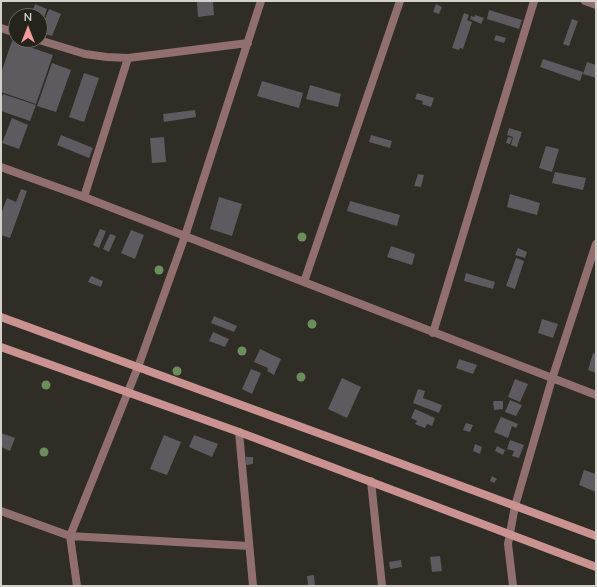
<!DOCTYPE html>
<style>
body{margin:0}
#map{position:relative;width:597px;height:587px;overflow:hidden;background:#2f2d25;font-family:Mulish,sans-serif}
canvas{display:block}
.frame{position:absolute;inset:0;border:2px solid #d2d1cc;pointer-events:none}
.north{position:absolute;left:8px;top:8px;width:40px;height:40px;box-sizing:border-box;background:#25241c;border:1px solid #6a6962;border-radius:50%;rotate:0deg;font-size:11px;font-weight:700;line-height:16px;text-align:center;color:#d2d1cc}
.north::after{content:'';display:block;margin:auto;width:14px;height:18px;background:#f59b9c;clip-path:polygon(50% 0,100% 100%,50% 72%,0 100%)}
</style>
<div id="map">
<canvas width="597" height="587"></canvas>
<div class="frame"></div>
<div class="north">N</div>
</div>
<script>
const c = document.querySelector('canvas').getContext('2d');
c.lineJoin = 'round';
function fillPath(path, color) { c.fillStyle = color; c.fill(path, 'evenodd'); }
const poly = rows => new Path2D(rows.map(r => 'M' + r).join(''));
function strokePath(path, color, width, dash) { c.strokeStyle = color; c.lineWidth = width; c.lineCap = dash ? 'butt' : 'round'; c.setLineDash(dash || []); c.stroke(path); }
fillPath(poly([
 [213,1,214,15,198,17,197,2],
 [35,4,47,9,40,29,40,16,31,16],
 [436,4,442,7,439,14,433,12],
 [49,9,61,14,52,36,40,32],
 [489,10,522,20,519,29,487,19],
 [464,13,469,15,467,20,472,22,463,49,460,48,459,50,452,48],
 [475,15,484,18,481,24,470,19,471,16,474,17],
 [572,19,578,21,569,46,563,44],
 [496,35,506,38,504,43,494,40],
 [12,41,53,55,36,104,1,92,1,73],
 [543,59,583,72,580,81,540,67],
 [587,62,596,65,596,78,583,74],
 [52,63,71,70,56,112,37,106],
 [84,73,99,78,84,122,69,117],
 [262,81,303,93,299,108,257,96],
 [310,85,341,94,338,107,306,99],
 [417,93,434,98,431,107,422,104,423,101,415,99],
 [3,94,36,105,30,121,1,111,1,99],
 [195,110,196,117,164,122,163,114],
 [12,118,28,125,19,149,2,143],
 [509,128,522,132,517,147,511,145,513,137,507,135],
 [61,135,93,148,89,158,57,145],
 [371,135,392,141,390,148,369,142],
 [164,137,166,162,152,163,150,138],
 [508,137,512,138,510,144,506,143],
 [546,146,559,149,552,172,539,168],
 [555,172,586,178,583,190,552,183],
 [418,174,424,175,421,187,414,186],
 [21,189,27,191,10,238,1,235,1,214,7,198,16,202],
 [510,194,540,203,537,215,507,207],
 [219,197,242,204,232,236,210,229],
 [350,201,400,215,397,226,347,211],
 [100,229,106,231,99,248,93,245],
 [131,230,144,235,135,259,121,253],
 [110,234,116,236,109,252,103,249],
 [391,246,415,254,412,265,387,257],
 [518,248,527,252,525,258,515,255],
 [516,258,524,261,515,289,506,286],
 [466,273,495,282,493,289,464,281],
 [91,276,103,281,101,287,88,282],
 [214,316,237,326,234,332,211,323],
 [542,319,558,324,553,338,538,333],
 [213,332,229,339,225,347,209,341],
 [260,349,281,359,274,375,267,371,268,368,254,362],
 [593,353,596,354,596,373,588,370],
 [459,359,477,365,473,374,456,368],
 [251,369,261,373,252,394,242,389],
 [342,378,361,387,347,418,328,409],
 [515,379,528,384,520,402,508,397],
 [418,389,425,391,423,398,442,405,439,413,413,403],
 [510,400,522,405,516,416,505,412],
 [493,401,503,401,503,409,494,410],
 [415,409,435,418,432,426,427,424,425,428,415,424,417,421,411,418],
 [501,417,518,424,516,428,512,426,508,438,494,432],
 [466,423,473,425,470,432,463,430],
 [1,433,15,438,10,451,1,447],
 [164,435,181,442,167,475,150,469],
 [194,435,218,444,212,457,189,447],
 [510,440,524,445,519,458,512,456,514,451,507,449],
 [475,444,482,447,480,454,473,451],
 [497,446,505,450,503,455,495,451],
 [246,457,253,457,253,464,246,465],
 [584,470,596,474,596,492,579,485],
 [492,476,497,479,494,483,490,481],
 [440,556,442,571,432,572,430,557],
 [401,560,402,567,390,569,389,562],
 [314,575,315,586,308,586,307,576]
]), '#5f5960');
strokePath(poly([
 [585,1,596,5],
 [1,28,16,33],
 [39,40,85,54,107,57,128,58,248,43],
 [1,167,84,197,596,395],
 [84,197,128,58],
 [304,282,400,1],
 [433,333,534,1],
 [239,432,253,586],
 [371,481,382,586],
 [1,511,70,536,249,546],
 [77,586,70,536,138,367,185,236,261,1],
 [513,586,508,544,515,506,552,379,596,244]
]), '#916f6e', 8);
strokePath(poly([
 [1,317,359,448,596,536],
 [1,347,239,432,596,567]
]), '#ca9392', 8);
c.fillStyle = '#6c8d5c';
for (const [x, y] of [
 [302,237],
 [159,270],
 [312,324],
 [242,351],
 [177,371],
 [301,377],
 [46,385],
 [44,452]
]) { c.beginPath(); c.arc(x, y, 4.5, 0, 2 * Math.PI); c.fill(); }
</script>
